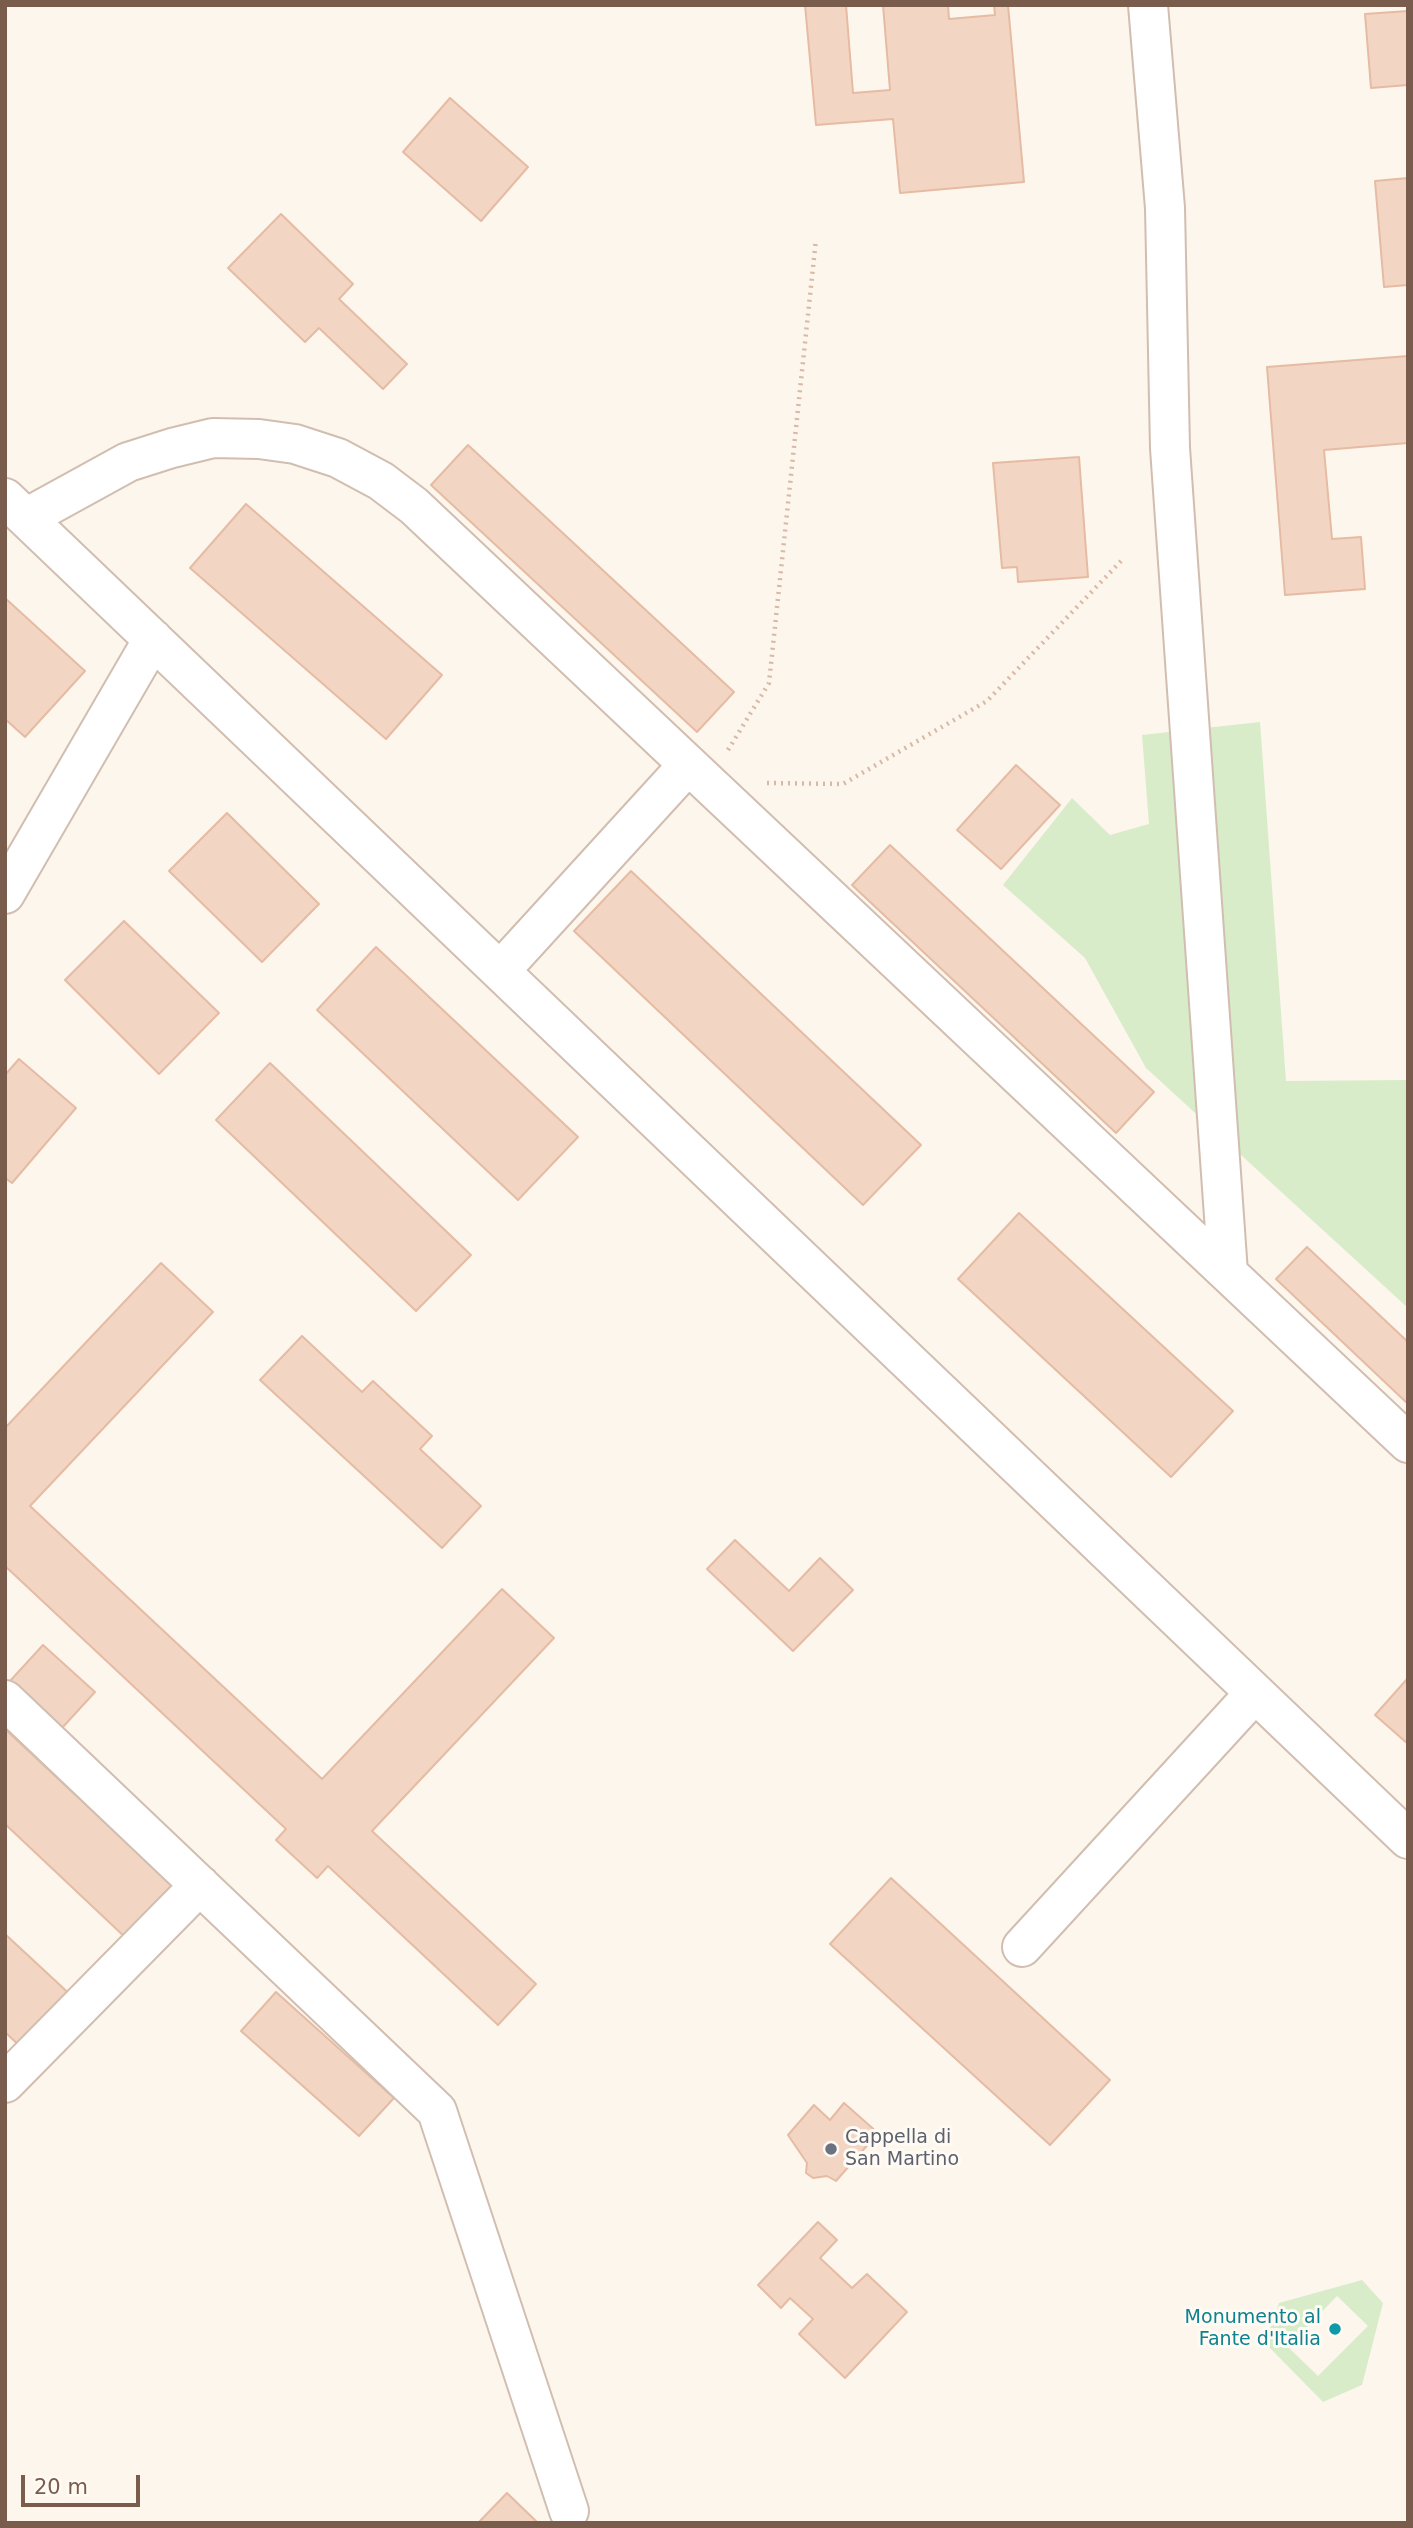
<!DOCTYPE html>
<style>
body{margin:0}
#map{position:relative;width:1413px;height:2528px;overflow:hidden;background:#fdf6ec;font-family:"DejaVu Sans",sans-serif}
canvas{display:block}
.frame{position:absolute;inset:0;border:7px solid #7a5c4d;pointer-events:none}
.scale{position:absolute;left:21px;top:2475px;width:119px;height:32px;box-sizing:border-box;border:4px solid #7a5c4d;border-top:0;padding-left:9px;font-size:21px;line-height:24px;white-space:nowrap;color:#7a5c4d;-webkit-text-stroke:5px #fffaf3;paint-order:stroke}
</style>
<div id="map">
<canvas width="1413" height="2528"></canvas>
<div class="frame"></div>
<div class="scale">20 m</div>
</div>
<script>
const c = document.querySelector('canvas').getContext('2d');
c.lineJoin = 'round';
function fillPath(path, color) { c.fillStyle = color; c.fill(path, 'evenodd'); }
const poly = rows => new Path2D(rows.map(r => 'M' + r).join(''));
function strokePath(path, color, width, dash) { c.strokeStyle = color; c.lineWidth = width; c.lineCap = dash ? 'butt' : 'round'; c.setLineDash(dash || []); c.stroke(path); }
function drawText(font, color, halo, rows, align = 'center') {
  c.font = font + ' "DejaVu Sans",sans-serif'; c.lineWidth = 6; c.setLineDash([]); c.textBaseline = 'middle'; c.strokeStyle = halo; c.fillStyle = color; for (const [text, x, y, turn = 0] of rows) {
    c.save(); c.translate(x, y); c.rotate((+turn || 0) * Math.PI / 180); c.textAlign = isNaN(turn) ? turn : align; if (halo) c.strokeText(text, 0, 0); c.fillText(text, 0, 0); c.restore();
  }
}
fillPath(poly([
 [1260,722,1286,1081,1408,1080,1408,1308,1146,1068,1085,958,1003,885,1072,798,1110,835,1149,824,1142,735],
 [1362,2280,1383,2303,1362,2385,1323,2402,1265,2343,1279,2303],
 [1337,2296,1368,2326,1318,2376,1288,2347]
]), '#d8ecc9');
const building = poly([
 [805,5,846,5,853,93,890,90,883,5,948,5,949,19,995,15,994,5,1008,5,1024,182,900,193,893,119,816,125,805,5],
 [1408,11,1408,85,1371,88,1365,14,1408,11],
 [450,98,528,167,481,221,403,152,450,98],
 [1408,178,1408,285,1384,287,1375,181,1408,178],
 [281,214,353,284,339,299,407,364,383,389,319,328,305,342,228,268,281,214],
 [1408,356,1408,443,1324,450,1332,539,1361,537,1365,589,1285,595,1267,367,1408,356],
 [468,445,734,692,697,732,431,485,468,445],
 [1079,457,1088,577,1018,582,1017,567,1002,568,993,463,1079,457],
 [246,504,442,675,386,739,190,568,246,504],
 [5,598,85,671,25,737,5,719,5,598],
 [1016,765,1060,805,1001,869,957,830,1016,765],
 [227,813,319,904,262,962,169,871,227,813],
 [890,845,1154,1092,1116,1133,852,885,890,845],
 [631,871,921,1145,863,1205,574,931,631,871],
 [124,921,219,1013,159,1074,65,980,124,921],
 [376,947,578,1137,518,1200,317,1010,376,947],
 [19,1059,76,1108,12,1183,5,1178,5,1075,19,1059],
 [270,1063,471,1255,416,1311,216,1120,270,1063],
 [1019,1213,1233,1411,1171,1477,958,1279,1019,1213],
 [1307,1247,1408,1342,1408,1404,1276,1279,1307,1247],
 [161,1263,213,1312,30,1506,322,1779,502,1589,554,1638,372,1831,536,1984,498,2025,328,1866,317,1878,276,1840,286,1829,5,1566,5,1428,161,1263],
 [302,1336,362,1392,373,1381,432,1436,420,1449,481,1506,442,1548,260,1380,302,1336],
 [735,1540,789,1591,820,1558,853,1590,793,1651,707,1569,735,1540],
 [43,1645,95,1692,62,1728,10,1681,43,1645],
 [1408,1678,1408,1744,1375,1715,1408,1678],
 [5,1729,177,1890,128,1940,5,1824,5,1729],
 [891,1878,1110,2080,1050,2145,830,1944,891,1878],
 [5,1934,75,1999,26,2052,5,2032,5,1934],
 [276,1992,394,2098,359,2136,241,2031,276,1992],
 [844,2103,878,2133,836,2181,827,2176,813,2178,806,2173,807,2163,788,2135,814,2105,830,2120,844,2103],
 [818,2222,837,2240,820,2258,852,2288,867,2274,907,2312,845,2378,799,2334,813,2319,790,2298,781,2308,758,2285,818,2222],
 [507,2493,538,2523,478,2523,507,2493]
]);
fillPath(building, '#f3d5c3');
strokePath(building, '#e6bba3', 2);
const minor = poly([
 [1148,5,1165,208,1170,448,1228,1273],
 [5,498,1408,1839],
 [26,518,128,462,172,448,213,438,259,439,295,444,338,458,381,481,414,506,1408,1443],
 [5,894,153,639],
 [500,971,688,765],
 [5,1700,437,2111,569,2511],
 [1022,1947,1255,1693],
 [5,2083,200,1885]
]);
strokePath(minor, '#d1beb0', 42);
strokePath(poly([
 [728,750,769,683,816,239],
 [767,783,843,784,987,701,1123,559]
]), '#d9b8a5', 4.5, [2, 5]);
strokePath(minor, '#fff', 38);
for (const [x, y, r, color] of [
 [831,2149,7,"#6b7280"],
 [1335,2329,7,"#0f9aa8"]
]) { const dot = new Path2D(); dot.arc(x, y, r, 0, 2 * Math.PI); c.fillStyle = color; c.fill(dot); strokePath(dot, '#fffaf3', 2.5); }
drawText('19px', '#5b616d', '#fffaf3', [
 ["Cappella di",845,2138],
 ["San Martino",845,2160]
], 'left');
drawText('19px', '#0d838f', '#fffaf3', [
 ["Monumento al",1321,2318],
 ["Fante d'Italia",1321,2340]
], 'right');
</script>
